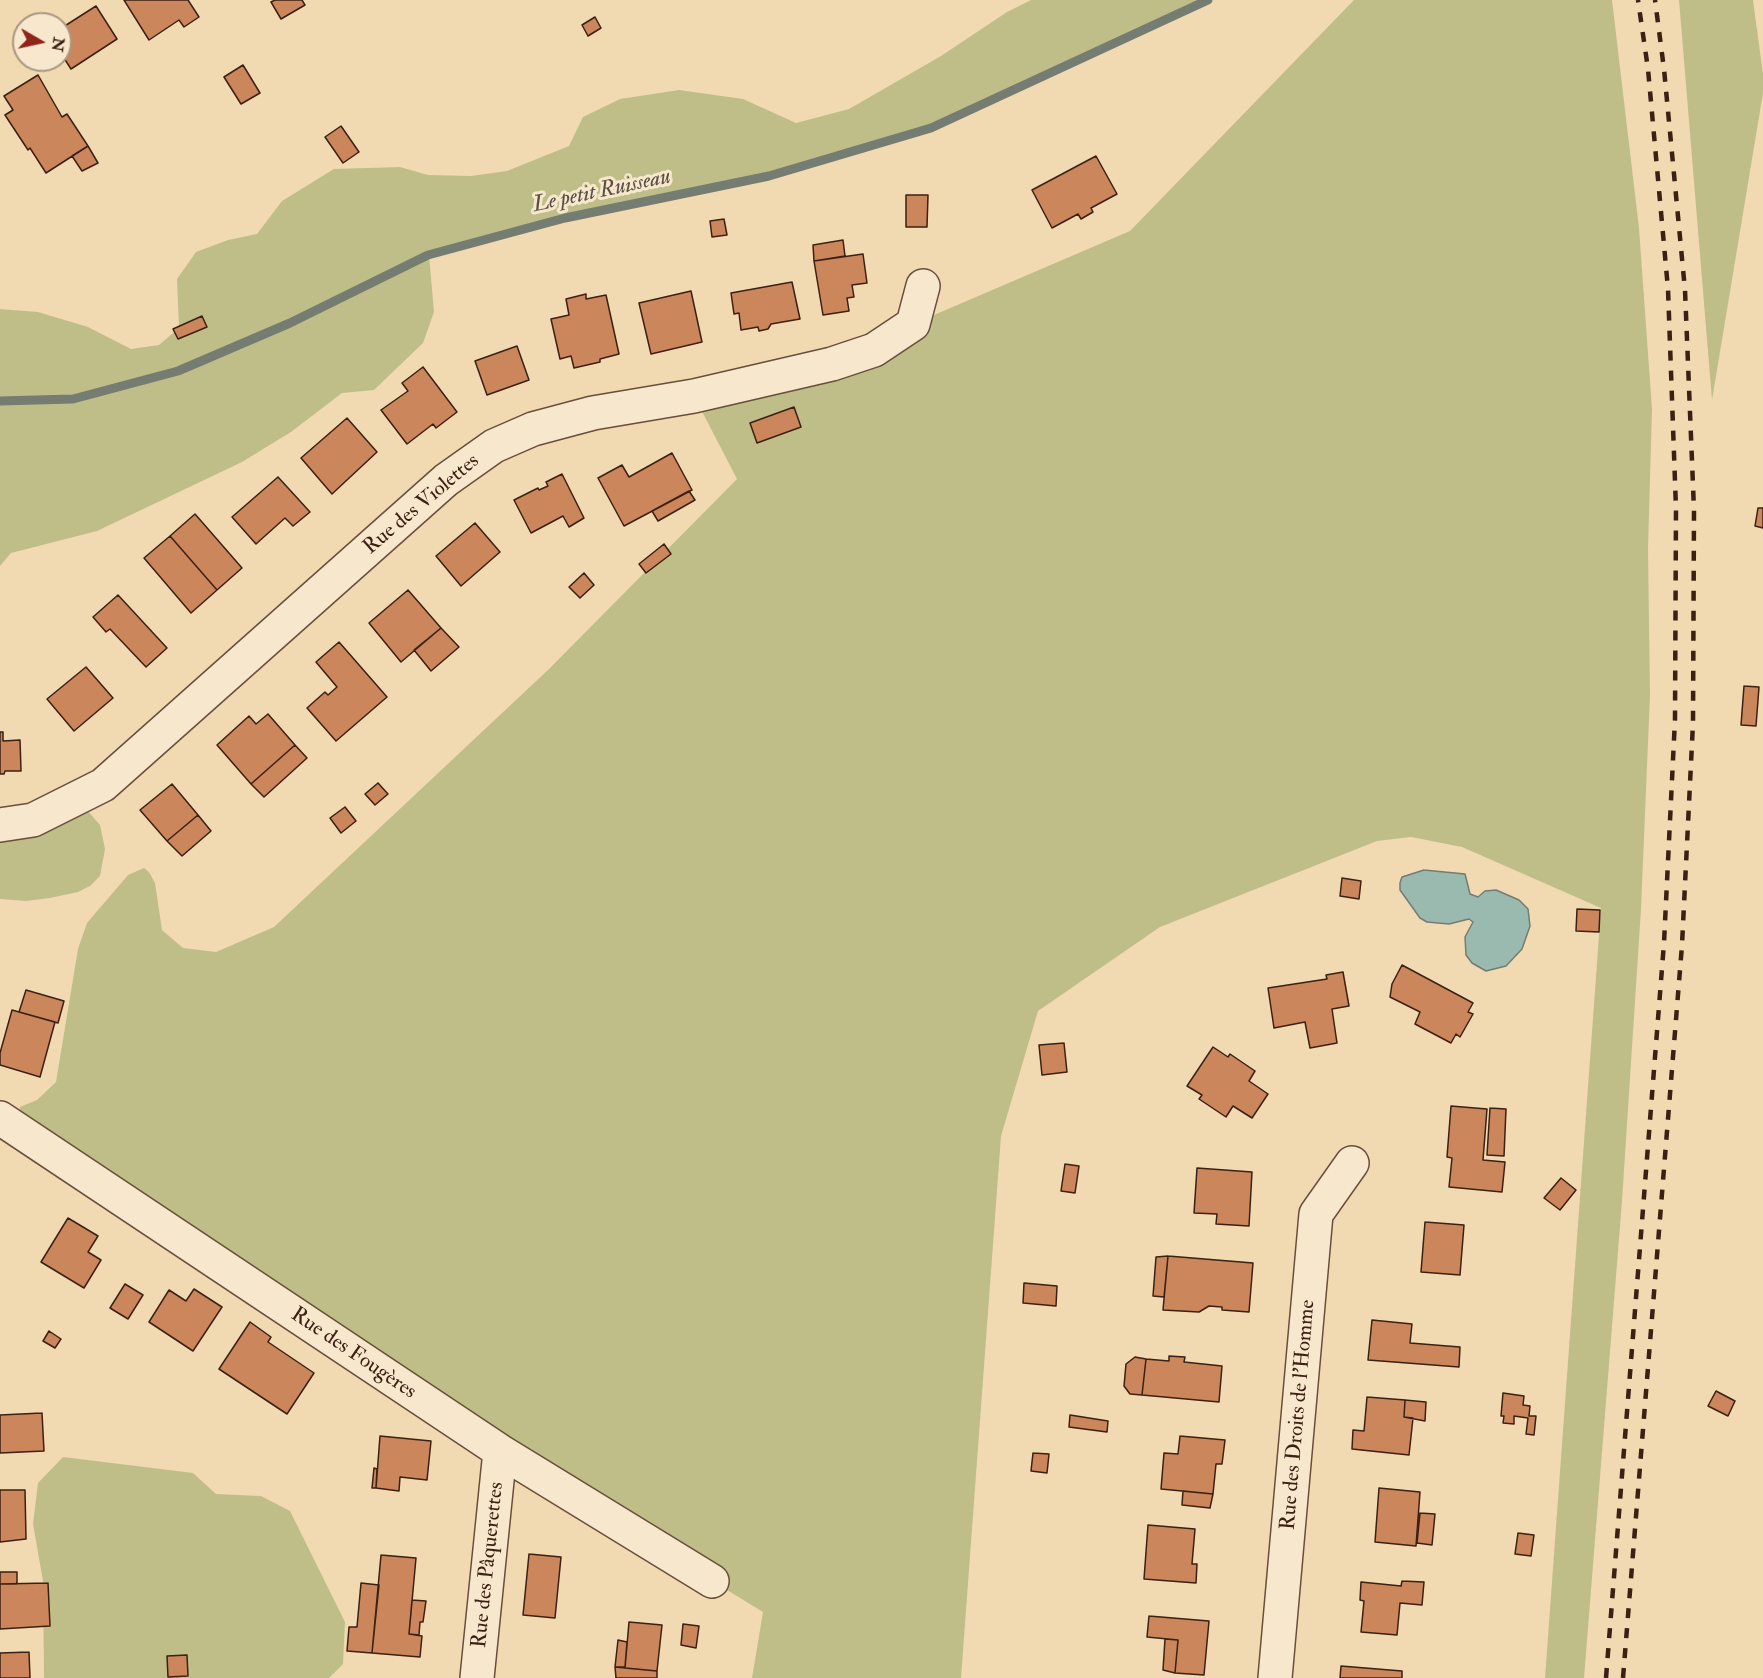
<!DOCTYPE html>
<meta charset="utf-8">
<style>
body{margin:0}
#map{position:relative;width:1763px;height:1678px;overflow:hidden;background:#f1dab2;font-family:"IM FELL Double Pica",serif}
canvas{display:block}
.north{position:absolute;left:12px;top:12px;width:60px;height:60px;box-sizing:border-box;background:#f6e7cd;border:2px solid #ab9783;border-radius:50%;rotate:99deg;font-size:16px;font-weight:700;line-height:24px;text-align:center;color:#3b2013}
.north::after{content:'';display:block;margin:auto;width:21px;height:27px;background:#8f2418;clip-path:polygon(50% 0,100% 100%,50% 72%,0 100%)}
</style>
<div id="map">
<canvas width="1763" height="1678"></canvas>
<div class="north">N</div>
</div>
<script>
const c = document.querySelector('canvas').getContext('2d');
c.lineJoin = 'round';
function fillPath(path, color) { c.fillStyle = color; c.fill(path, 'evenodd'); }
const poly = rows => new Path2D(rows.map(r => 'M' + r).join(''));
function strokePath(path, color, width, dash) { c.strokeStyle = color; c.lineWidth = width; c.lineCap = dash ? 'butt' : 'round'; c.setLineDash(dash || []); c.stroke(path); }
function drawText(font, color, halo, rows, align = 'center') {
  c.font = font + ' "IM FELL Double Pica",serif'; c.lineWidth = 6; c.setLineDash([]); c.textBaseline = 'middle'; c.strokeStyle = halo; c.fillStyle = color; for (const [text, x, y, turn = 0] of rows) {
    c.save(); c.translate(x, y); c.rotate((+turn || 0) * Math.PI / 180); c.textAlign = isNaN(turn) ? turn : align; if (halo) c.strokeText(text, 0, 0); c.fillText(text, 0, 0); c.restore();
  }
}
fillPath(poly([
 [1031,0,1208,0,931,128,769,176,565,218,429,255,434,312,423,343,374,390,342,393,291,432,242,462,97,531,11,553,0,566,0,309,38,312,88,327,131,349,159,345,179,328,177,279,196,252,228,240,257,234,282,201,334,169,400,167,428,175,471,176,507,171,569,146,583,117,620,99,679,90,743,99,796,123,849,109,941,56,1007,12],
 [1354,0,1612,0,1639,228,1652,409,1648,549,1650,695,1641,909,1622,1201,1584,1678,1545,1678,1601,908,1462,847,1411,837,1377,841,1160,927,1038,1011,1001,1136,961,1678,752,1678,763,1612,500,1451,18,1117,20,1107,37,1100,56,1082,78,949,87,923,128,875,144,868,149,872,155,883,162,930,183,948,216,952,274,927,549,669,737,479,694,396,913,324,1130,231],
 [1679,0,1753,0,1763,74,1763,93,1712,400],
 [87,810,100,825,105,849,100,876,90,886,78,892,50,898,26,901,0,899,0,819],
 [63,1457,193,1473,216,1494,261,1496,290,1511,345,1622,343,1664,329,1678,44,1678,43,1581,33,1524,38,1483]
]), '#bfbe88');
const water = poly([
 [1424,870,1465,874,1470,894,1478,897,1485,891,1496,890,1519,900,1528,909,1530,926,1522,949,1506,966,1486,971,1472,963,1466,955,1465,937,1473,922,1469,919,1449,924,1427,922,1420,918,1400,890,1400,883,1402,877,1424,870]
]);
fillPath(water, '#9bbaaf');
strokePath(water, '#757c71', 1.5);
strokePath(poly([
 [0,401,73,399,178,371,290,323,428,255,565,218,769,176,931,128,1208,0]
]), '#757c71', 9);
const building = poly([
 [124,0,188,0,199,17,184,27,179,20,149,40,124,0],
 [275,0,302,0,305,5,281,19,271,2,275,0],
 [96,6,117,39,71,69,60,52,60,29,96,6],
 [595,17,601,28,588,36,582,25,595,17],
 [243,65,260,93,241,104,224,77,243,65],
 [38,75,62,117,67,114,88,146,46,173,30,148,28,150,5,115,13,110,4,96,38,75],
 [341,126,359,152,343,163,325,137,341,126],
 [88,146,98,163,82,171,72,156,88,146],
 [1096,156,1117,194,1091,208,1093,212,1081,219,1078,214,1052,228,1032,190,1096,156],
 [906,195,928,195,927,227,906,227,906,195],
 [724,219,727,235,712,237,710,221,724,219],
 [843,240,845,256,814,261,813,245,843,240],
 [863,254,867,283,852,285,854,297,847,298,849,311,823,315,814,261,863,254],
 [792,282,800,319,771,324,768,329,759,331,758,327,741,330,739,313,734,314,731,293,792,282],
 [691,291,702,342,651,354,639,303,691,291],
 [586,294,586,299,606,295,619,354,600,359,600,362,574,368,571,356,560,359,551,319,569,315,566,299,586,294],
 [202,316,207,327,178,339,173,329,202,316],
 [517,346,529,380,487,395,475,361,517,346],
 [423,367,457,412,436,428,433,424,407,444,381,410,408,391,402,383,423,367],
 [794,407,801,427,757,443,750,423,794,407],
 [347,418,377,452,332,494,301,458,347,418],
 [672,453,692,490,624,526,598,478,622,465,629,477,672,453],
 [562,474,584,518,569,527,563,516,531,533,514,500,538,488,539,490,548,486,546,482,562,474],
 [278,477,310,512,293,526,285,518,256,544,232,517,278,477],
 [689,491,695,500,658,521,652,511,689,491],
 [1758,508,1763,508,1763,528,1755,526,1758,508],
 [195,514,242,568,217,590,170,536,195,514],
 [475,523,500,552,461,586,436,556,475,523],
 [170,536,217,590,191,613,144,558,170,536],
 [664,544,671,554,646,573,639,564,664,544],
 [584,573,594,585,580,598,569,587,584,573],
 [408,590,441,628,401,662,369,623,408,590],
 [118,595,167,648,146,667,110,629,106,632,93,617,118,595],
 [441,628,459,647,431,671,414,650,441,628],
 [339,642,387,697,336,741,307,708,325,692,328,695,337,687,316,662,339,642],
 [86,667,113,698,74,731,47,699,86,667],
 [1744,686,1759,687,1756,726,1741,725,1744,686],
 [268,714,295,745,251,784,217,745,249,716,256,724,268,714],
 [0,732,3,732,3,741,20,740,21,771,5,771,4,774,0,774,0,732],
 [295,745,307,758,264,797,251,784,295,745],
 [378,783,388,794,375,805,365,794,378,783],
 [172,784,198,815,167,841,140,810,172,784],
 [345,807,356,821,341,833,330,818,345,807],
 [198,815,211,831,182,856,167,841,198,815],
 [1342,878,1361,881,1359,899,1340,896,1342,878],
 [1577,909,1600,910,1599,932,1576,931,1577,909],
 [1402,965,1473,1003,1468,1012,1473,1014,1460,1037,1456,1034,1451,1043,1415,1024,1420,1012,1390,997,1392,984,1402,965],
 [1343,972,1349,1006,1332,1009,1337,1043,1310,1048,1305,1022,1274,1028,1268,988,1327,979,1326,975,1343,972],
 [26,990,64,1001,58,1023,19,1012,26,990],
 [12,1010,55,1022,40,1077,0,1065,0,1053,12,1010],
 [1064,1043,1067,1072,1042,1075,1039,1045,1064,1043],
 [1213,1047,1228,1057,1230,1054,1255,1071,1249,1081,1268,1094,1252,1118,1233,1106,1226,1117,1199,1099,1202,1095,1187,1086,1213,1047],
 [1451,1106,1487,1109,1483,1160,1505,1162,1502,1192,1449,1187,1452,1158,1447,1157,1451,1106],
 [1490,1108,1506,1109,1504,1156,1487,1155,1490,1108],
 [1065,1164,1079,1166,1075,1193,1061,1191,1065,1164],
 [1197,1168,1252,1172,1249,1226,1216,1224,1217,1214,1194,1213,1197,1168],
 [1561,1178,1576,1190,1560,1210,1544,1198,1561,1178],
 [68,1218,98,1236,88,1252,101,1260,84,1288,41,1262,68,1218],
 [1425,1222,1464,1225,1460,1275,1421,1272,1425,1222],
 [1168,1256,1253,1263,1249,1312,1222,1310,1222,1307,1209,1306,1199,1312,1163,1310,1168,1256],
 [1168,1256,1164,1297,1153,1296,1156,1257,1168,1256],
 [1024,1283,1057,1286,1056,1306,1023,1303,1024,1283],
 [125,1284,143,1295,128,1319,110,1308,125,1284],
 [194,1289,222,1307,193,1351,149,1322,169,1290,186,1301,194,1289],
 [1372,1320,1412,1324,1410,1343,1460,1347,1459,1367,1368,1360,1372,1320],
 [250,1322,271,1337,268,1342,314,1373,287,1414,219,1369,250,1322],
 [49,1331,61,1339,55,1348,43,1341,49,1331],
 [1169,1356,1185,1357,1184,1362,1222,1366,1219,1402,1142,1395,1146,1359,1169,1361,1169,1356],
 [1135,1357,1146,1359,1142,1395,1130,1394,1124,1386,1126,1364,1135,1357],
 [1716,1391,1735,1401,1728,1416,1708,1406,1716,1391],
 [1503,1393,1524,1396,1523,1405,1530,1406,1529,1416,1536,1416,1534,1435,1526,1434,1528,1418,1514,1416,1514,1424,1503,1423,1504,1416,1501,1416,1503,1393],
 [1367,1397,1405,1400,1404,1417,1413,1418,1409,1455,1352,1449,1353,1430,1364,1431,1367,1397],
 [1405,1400,1426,1402,1425,1421,1404,1417,1405,1400],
 [42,1413,44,1451,0,1453,0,1415,42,1413],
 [1070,1415,1108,1421,1107,1432,1069,1427,1070,1415],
 [380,1436,431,1441,427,1480,400,1477,399,1491,376,1488,380,1436],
 [1180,1436,1225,1440,1222,1464,1216,1464,1213,1494,1161,1489,1164,1453,1178,1454,1180,1436],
 [1033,1453,1049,1454,1047,1473,1031,1471,1033,1453],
 [374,1468,377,1469,376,1488,372,1488,374,1468],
 [1379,1488,1420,1492,1416,1546,1375,1542,1379,1488],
 [0,1490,25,1490,26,1539,0,1542,0,1490],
 [1183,1491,1213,1494,1210,1508,1182,1505,1183,1491],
 [1420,1513,1435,1514,1432,1545,1417,1543,1420,1513],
 [1148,1525,1195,1529,1192,1564,1197,1564,1196,1583,1144,1579,1148,1525],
 [1518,1533,1534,1535,1531,1556,1515,1554,1518,1533],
 [529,1554,561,1557,555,1618,523,1615,529,1554],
 [381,1555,416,1558,409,1634,422,1636,420,1657,372,1653,381,1555],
 [0,1572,17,1572,17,1584,0,1584,0,1572],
 [1402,1581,1424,1582,1422,1605,1400,1603,1397,1635,1361,1632,1364,1601,1360,1600,1361,1582,1401,1586,1402,1581],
 [48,1583,50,1626,0,1629,0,1584,48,1583],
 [361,1583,379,1585,372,1653,347,1651,349,1627,357,1627,361,1583],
 [412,1600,426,1601,423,1622,420,1622,419,1635,409,1634,412,1600],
 [1149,1616,1209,1621,1204,1675,1175,1673,1178,1640,1147,1637,1149,1616],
 [629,1622,662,1625,657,1671,625,1668,629,1622],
 [683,1624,699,1626,696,1648,681,1645,683,1624],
 [1165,1639,1178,1640,1175,1673,1163,1670,1165,1639],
 [618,1640,627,1642,625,1667,615,1667,618,1640],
 [29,1652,30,1678,0,1678,0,1653,29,1652],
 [187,1655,188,1676,168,1677,167,1656,187,1655],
 [1341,1666,1402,1671,1402,1678,1340,1678,1341,1666],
 [615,1667,657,1671,657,1678,616,1678,615,1667]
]);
fillPath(building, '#cb865b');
strokePath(building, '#3b2013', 1.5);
const street = poly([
 [0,825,33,820,103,785,446,480,494,446,533,429,593,413,694,396,832,364,874,350,913,324,923,286],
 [0,1118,500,1451,712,1581],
 [477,1678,500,1451],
 [1275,1678,1316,1214,1352,1163]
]);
strokePath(street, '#684e3b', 36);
strokePath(street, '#f6e7cd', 33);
strokePath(poly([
 [1606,1678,1664,943,1675,719,1676,509,1668,289,1648,69,1638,0],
 [1623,1678,1682,945,1693,723,1694,510,1685,290,1664,69,1655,0]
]), '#3b2013', 4.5, [10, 10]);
drawText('21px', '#3b2013', '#f6e7cd', [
 ["Rue des Violettes",422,505,-40],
 ["Rue des Fougères",353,1354,34],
 ["Rue des Droits de l'Homme",1299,1415,-85],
 ["Rue des Pâquerettes",489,1565,-84]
]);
drawText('italic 22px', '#584e42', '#f6e7cd', [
 ["Le petit Ruisseau",602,192,-12]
]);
</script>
